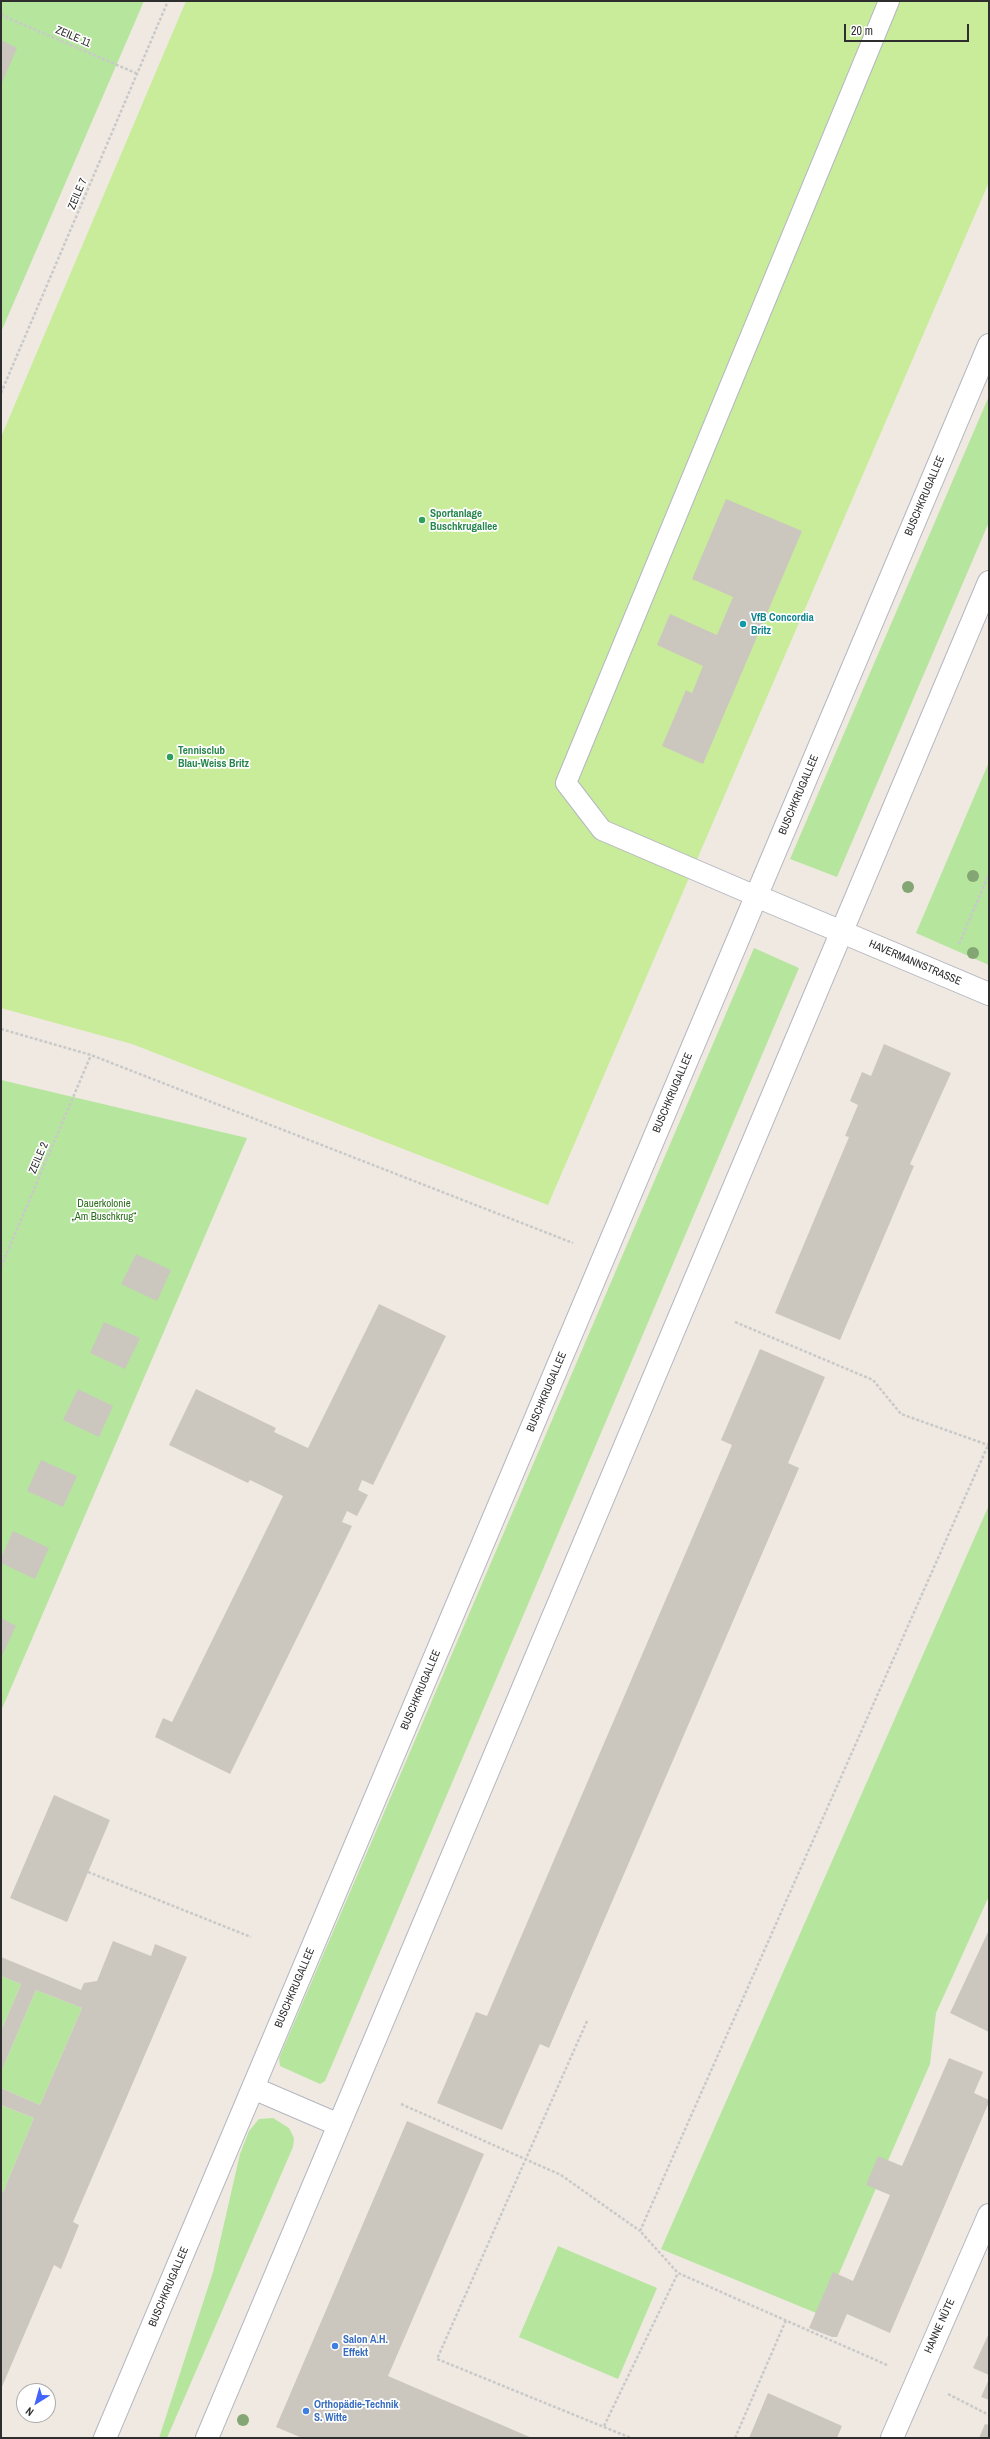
<!DOCTYPE html>
<meta charset="utf-8">
<style>
body{margin:0}
#map{position:relative;width:990px;height:2439px;overflow:hidden;background:#efe9e1;font-family:"Archivo Narrow",sans-serif}
canvas{display:block}
.frame{position:absolute;inset:0;border:2px solid #2e2e2e;pointer-events:none}
.north{position:absolute;left:16px;top:2383px;width:40px;height:40px;box-sizing:border-box;background:#fff;border:1px solid #ababab;border-radius:50%;rotate:217deg;font-size:11px;font-weight:700;line-height:16px;text-align:center;color:#2e2e2e}
.north::after{content:'';display:block;margin:auto;width:14px;height:18px;background:#4264fb;clip-path:polygon(50% 0,100% 100%,50% 72%,0 100%)}
.scale{position:absolute;left:844px;top:24px;width:125px;height:18px;box-sizing:border-box;border:2px solid #2e2e2e;border-top:0;padding-left:5px;font-size:12px;line-height:14px;white-space:nowrap;color:#2e2e2e;-webkit-text-stroke:3px #fff;paint-order:stroke}
</style>
<div id="map">
<canvas width="990" height="2439"></canvas>
<div class="frame"></div>
<div class="north">N</div>
<div class="scale">20 m</div>
</div>
<script>
const c = document.querySelector('canvas').getContext('2d');
c.lineJoin = 'round';
function fillPath(path, color) { c.fillStyle = color; c.fill(path, 'evenodd'); }
const poly = rows => new Path2D(rows.map(r => 'M' + r).join(''));
function strokePath(path, color, width, dash) { c.strokeStyle = color; c.lineWidth = width; c.lineCap = dash ? 'butt' : 'round'; c.setLineDash(dash || []); c.stroke(path); }
function drawText(font, color, halo, rows, align = 'center') {
  c.font = font + ' "Archivo Narrow",sans-serif'; c.lineWidth = 3.5; c.setLineDash([]); c.textBaseline = 'middle'; c.strokeStyle = halo; c.fillStyle = color; for (const [text, x, y, turn = 0] of rows) {
    c.save(); c.translate(x, y); c.rotate((+turn || 0) * Math.PI / 180); c.textAlign = isNaN(turn) ? turn : align; if (halo) c.strokeText(text, 0, 0); c.fillText(text, 0, 0); c.restore();
  }
}
fillPath(poly([
 [1,1,144,1,1,332],
 [989,396,989,522,837,877,790,859],
 [989,762,989,965,916,933],
 [754,948,799,968,325,2081,320,2084,280,2066,279,2058],
 [1,1080,247,1138,1,1711],
 [989,1505,989,1896,936,2013,930,2064,821,2315,661,2249],
 [1,1976,21,1984,1,2031],
 [36,1990,82,2008,40,2105,1,2088,1,2072],
 [1,2105,34,2118,3,2192,1,2191],
 [273,2118,289,2128,294,2138,293,2147,167,2438,159,2438,213,2272,240,2154,249,2131,259,2119],
 [558,2246,657,2288,618,2379,519,2337]
]), '#b6e59e');
fillPath(poly([
 [186,1,989,1,989,182,548,1205,132,1044,1,1008,1,437]
]), '#c9ec9a');
fillPath(poly([
 [1,40,17,48,1,85],
 [726,499,802,531,703,764,662,746,686,690,692,693,703,666,657,645,670,614,717,635,733,597,692,579],
 [884,1044,951,1073,910,1164,914,1166,840,1340,775,1313,849,1137,845,1136,858,1105,850,1101,862,1072,871,1076],
 [136,1254,171,1270,157,1301,121,1284],
 [379,1304,446,1336,373,1485,362,1480,358,1490,368,1495,357,1516,347,1511,342,1522,352,1526,230,1774,155,1737,163,1718,172,1722,283,1496,250,1480,248,1483,169,1445,196,1389,276,1428,274,1432,308,1448],
 [104,1322,140,1338,125,1369,90,1353],
 [760,1349,825,1377,788,1463,799,1468,549,2048,540,2044,502,2130,437,2103,476,2012,487,2016,732,1445,721,1440],
 [78,1389,113,1406,99,1437,63,1420],
 [41,1460,77,1476,63,1507,27,1491],
 [13,1531,49,1548,35,1579,1,1563,1,1558],
 [1,1618,16,1626,1,1658],
 [54,1795,110,1820,67,1922,10,1898],
 [989,1930,989,2032,950,2013],
 [113,1941,151,1956,155,1944,187,1957,73,2222,79,2225,61,2269,54,2265,1,2389,1,2191,3,2192,34,2118,1,2105,1,2088,40,2105,82,2008,36,1990,1,2072,1,2031,21,1984,1,1976,1,1957,81,1990,84,1983,97,1981],
 [949,2058,983,2072,974,2093,989,2100,989,2102,890,2333,847,2314,837,2337,832,2337,809,2328,833,2272,853,2281,890,2195,866,2185,878,2156,902,2166],
 [407,2121,484,2154,388,2376,532,2438,302,2438,276,2427],
 [989,2333,989,2375,973,2368],
 [989,2379,989,2400,981,2397],
 [768,2393,842,2426,837,2438,749,2438],
 [985,2424,989,2425,989,2438,979,2438]
]), '#cbc7bf');
const lane = poly([
 [756,896,602,830,566,783,889,1]
]);
const street = poly([
 [842,932,989,994],
 [892,2438,989,2215]
]);
const secondary = poly([
 [756,896,842,932],
 [253,2088,339,2125],
 [105,2438,989,345],
 [207,2438,989,582]
]);
strokePath(lane, '#b4b7c1', 22);
strokePath(street, '#b4b7c1', 24);
strokePath(secondary, '#b4b7c1', 24);
strokePath(poly([
 [1,15,138,74],
 [1,393,168,1],
 [959,944,989,874],
 [1,1029,91,1055,573,1243],
 [1,1267,91,1055],
 [735,1322,873,1380,901,1414,988,1445],
 [88,1872,251,1937],
 [587,2021,437,2359,631,2438],
 [401,2104,561,2175,640,2231],
 [887,2365,678,2273,640,2231,989,1443],
 [948,2394,989,2415],
 [604,2426,678,2273],
 [735,2438,786,2320]
]), '#c9c9c9', 2.5, [3, 2]);
strokePath(lane, '#fff', 20);
strokePath(street, '#fff', 22);
strokePath(secondary, '#fff', 22);
c.fillStyle = '#84a574';
for (const [x, y] of [
 [973,876],
 [908,887],
 [973,953],
 [243,2420]
]) { c.beginPath(); c.arc(x, y, 6, 0, 2 * Math.PI); c.fill(); }
for (const [x, y, r, color] of [
 [422,520,4,"#2e9e5b"],
 [743,624,4,"#0f9aa8"],
 [170,757,4,"#2e9e5b"],
 [335,2346,4,"#3f7fe0"],
 [306,2411,4,"#3f7fe0"]
]) { const dot = new Path2D(); dot.arc(x, y, r, 0, 2 * Math.PI); c.fillStyle = color; c.fill(dot); strokePath(dot, '#fff', 1.5); }
drawText('11px', '#2e2e2e', '#fff', [
 ["ZEILE 11",73,37,23],
 ["ZEILE 7",78,194,-67],
 ["BUSCHKRUGALLEE",925,496,-67],
 ["BUSCHKRUGALLEE",799,795,-67],
 ["HAVERMANNSTRASSE",915,963,23],
 ["BUSCHKRUGALLEE",673,1093,-67],
 ["ZEILE 2",39,1158,-67],
 ["BUSCHKRUGALLEE",547,1392,-67],
 ["BUSCHKRUGALLEE",421,1690,-67],
 ["BUSCHKRUGALLEE",295,1988,-67],
 ["BUSCHKRUGALLEE",169,2287,-67],
 ["HANNE NÜTE",940,2326,-66]
]);
drawText('bold 11px', '#27864d', '#fff', [
 ["Sportanlage",430,514],
 ["Buschkrugallee",430,527],
 ["Tennisclub",178,751],
 ["Blau-Weiss Britz",178,764]
], 'left');
drawText('bold 11px', '#0d838f', '#fff', [
 ["VfB Concordia",751,618],
 ["Britz",751,631]
], 'left');
drawText('11px', '#2c6e1b', '#fff', [
 ["Dauerkolonie",104,1204],
 ["„Am Buschkrug“",104,1217]
]);
drawText('bold 11px', '#366cbe', '#fff', [
 ["Salon A.H.",343,2340],
 ["Effekt",343,2353],
 ["Orthopädie-Technik",314,2405],
 ["S. Witte",314,2418]
], 'left');
</script>
